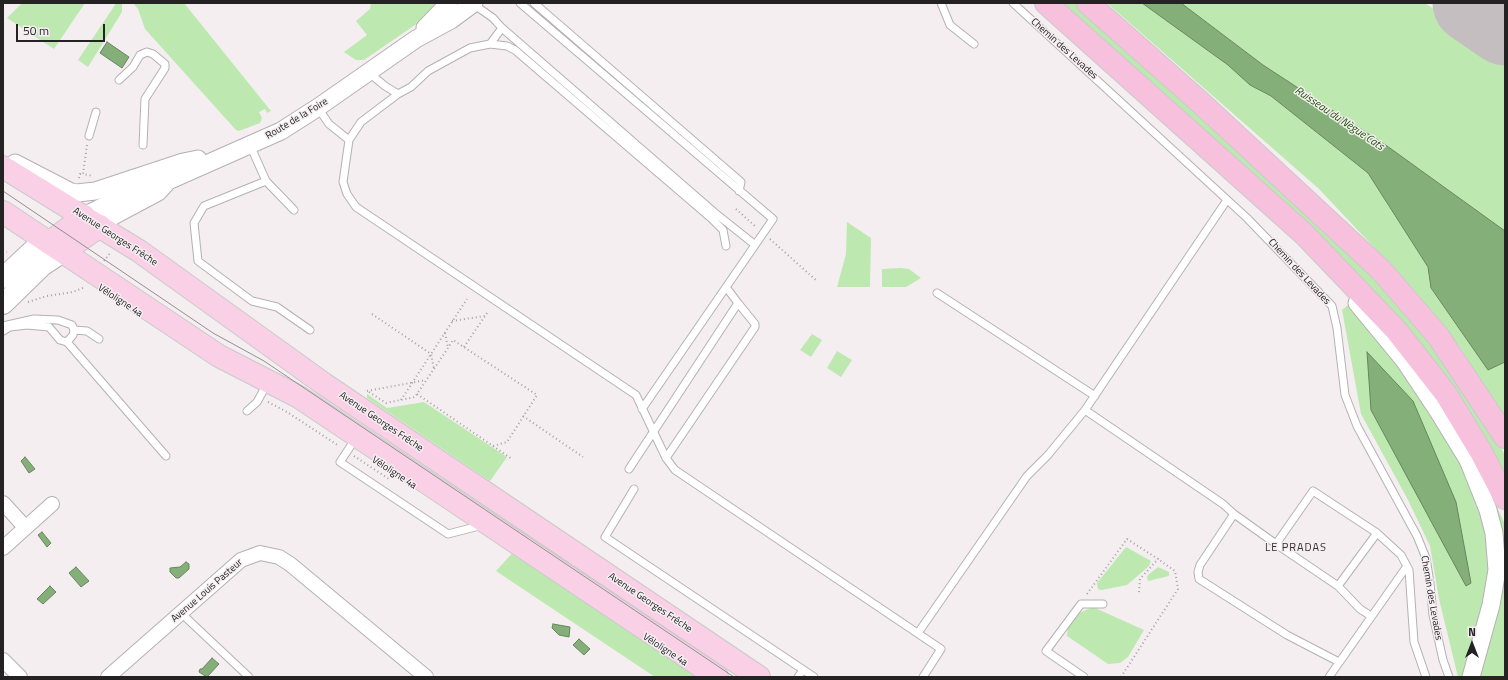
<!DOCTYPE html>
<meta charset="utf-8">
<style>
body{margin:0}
#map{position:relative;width:1508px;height:680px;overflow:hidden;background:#f4eef1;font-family:"Titillium Web",sans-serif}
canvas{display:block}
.frame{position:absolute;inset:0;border:4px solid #242223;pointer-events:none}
.north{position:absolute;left:1452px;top:624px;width:40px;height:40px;-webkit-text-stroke:3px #f4eef1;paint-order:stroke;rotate:0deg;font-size:11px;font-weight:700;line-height:16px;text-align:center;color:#242223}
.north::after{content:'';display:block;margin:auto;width:14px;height:18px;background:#242223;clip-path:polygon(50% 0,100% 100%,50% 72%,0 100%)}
.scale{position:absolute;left:16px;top:24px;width:89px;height:18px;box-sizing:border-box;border:2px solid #242223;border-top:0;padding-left:5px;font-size:12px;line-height:14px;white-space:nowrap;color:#242223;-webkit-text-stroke:3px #f4eef1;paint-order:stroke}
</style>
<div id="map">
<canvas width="1508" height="680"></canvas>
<div class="frame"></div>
<div class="north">N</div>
<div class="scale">50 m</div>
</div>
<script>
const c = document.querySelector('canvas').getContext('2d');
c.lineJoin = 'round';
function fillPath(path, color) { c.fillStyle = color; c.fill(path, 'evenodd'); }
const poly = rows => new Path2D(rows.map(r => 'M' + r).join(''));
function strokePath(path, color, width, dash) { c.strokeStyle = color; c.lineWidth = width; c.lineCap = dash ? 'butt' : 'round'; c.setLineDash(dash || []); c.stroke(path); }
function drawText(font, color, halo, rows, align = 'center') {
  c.font = font + ' "Titillium Web",sans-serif'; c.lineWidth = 3; c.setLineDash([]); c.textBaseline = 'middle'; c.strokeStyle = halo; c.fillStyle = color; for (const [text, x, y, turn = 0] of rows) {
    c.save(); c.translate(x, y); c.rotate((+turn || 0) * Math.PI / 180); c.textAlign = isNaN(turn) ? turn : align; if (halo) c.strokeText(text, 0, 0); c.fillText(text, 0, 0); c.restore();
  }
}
fillPath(poly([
 [22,3,85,3,54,49,7,18],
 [113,3,122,3,122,12,88,67,78,60,115,5],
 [133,3,184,3,271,111,267,113,265,109,259,112,262,118,260,123,239,131,236,130,145,29,138,9],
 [371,3,440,3,431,14,364,60,356,60,344,52,367,35,356,21,370,9],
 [1059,3,1079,3,1396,296,1495,436,1505,455,1505,481,1453,392],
 [1107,3,1142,3,1228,65,1250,85,1271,96,1368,173,1428,267,1431,289,1488,370,1505,362,1505,420,1460,347,1400,275,1319,189],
 [1181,3,1425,3,1505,58,1505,231,1387,146,1263,65],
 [847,222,871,238,870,287,837,287,846,254],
 [901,268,909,269,921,278,906,287,882,287,882,269],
 [1348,305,1372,332,1437,420,1474,485,1488,545,1489,577,1464,677,1458,677,1439,599,1430,546,1408,500,1361,414,1342,310],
 [812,334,822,340,811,357,800,350],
 [837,351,852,360,841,377,827,368],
 [367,394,387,408,424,402,507,457,490,481,367,398],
 [1493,499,1505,524,1505,677,1477,677,1500,536],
 [1126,547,1151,561,1149,566,1127,585,1102,590,1098,589,1097,583],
 [517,548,706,677,655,677,496,571],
 [1158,567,1169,572,1169,576,1148,581,1147,576],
 [1093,607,1144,630,1128,657,1120,663,1108,664,1067,636,1068,626,1081,612]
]), '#bde9b1');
const water = poly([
 [1142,3,1181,3,1263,65,1387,146,1505,231,1505,362,1488,370,1431,288,1428,267,1368,173,1271,96,1250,85,1228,65,1142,3],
 [107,42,129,57,122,68,100,53,107,42],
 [1367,352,1413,401,1456,502,1471,583,1466,586,1371,410,1367,352],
 [25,457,35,469,29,473,21,461,25,457],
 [42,532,51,543,47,547,38,535,42,532],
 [186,562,189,564,189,569,179,578,176,578,170,572,170,568,180,567,186,562],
 [76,567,89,581,81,587,69,573,76,567],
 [50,586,56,592,43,604,37,599,50,586],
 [553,624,570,627,569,637,559,635,552,628,553,624],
 [579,639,590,649,584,655,573,645,579,639],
 [212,658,219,664,207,677,199,672,200,669,202,669,212,658]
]);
fillPath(water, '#85af79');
strokePath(water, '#68855f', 1);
strokePath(poly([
 [1503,3,1505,6]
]), '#c4bec1', 32);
strokePath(poly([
 [1473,3,1505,25]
]), '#c4bec1', 81);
const service = poly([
 [520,3,773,219,642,409],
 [534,3,741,182,739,191],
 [941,3,950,25,974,44],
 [1013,3,1247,218,1332,306,1337,328,1345,395,1357,426,1417,536,1426,558,1430,583,1433,615,1443,660,1449,677],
 [473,4,493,18,502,28,715,213,754,244],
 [490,44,502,28],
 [368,72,385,86,398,94,411,87,428,71,470,48,490,44,507,46,515,50,711,218,723,230,726,246],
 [119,80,133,67,140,55,147,52,153,54,165,64,165,68,145,99,143,145],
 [398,94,361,122,349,140,343,182,347,194,356,207,633,393,636,395,666,458,675,470,941,649,923,677],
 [318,108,329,124,349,140],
 [89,136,96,112],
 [250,145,266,181,294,210],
 [266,181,204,206,194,223,198,261,252,301,277,307,310,330],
 [937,293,1095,396],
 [3,326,34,319,58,320,72,325,74,330,73,335,67,342],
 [74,330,87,331,99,339],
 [3,331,10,327,27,325,49,327,60,340,67,342,166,456],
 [1085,410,1223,504,1234,514,1200,565,1198,572,1199,579,1287,635,1339,662],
 [247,411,257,402,267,384],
 [356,438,340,462,448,534,483,525],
 [666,458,755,327,755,324,738,303],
 [629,469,738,303,726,287],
 [634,489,605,537,814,677],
 [1234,514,1276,544],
 [1377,533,1313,491,1276,544,1338,586,1377,533,1401,555,1409,570,1414,642,1426,677],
 [1338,586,1360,609,1371,616],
 [181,613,249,677],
 [918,633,1027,476,1048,455,1085,410,1227,200],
 [798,677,803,670],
 [1084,677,1046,651,1081,604,1103,604],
 [1329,677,1407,566]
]);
const minor = poly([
 [3,503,25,527],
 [3,548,52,504],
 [3,660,20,677],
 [108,677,241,560,260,553,279,557,290,564,426,677]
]);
const tertiary = poly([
 [425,28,449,3],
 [15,163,71,192,77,193,95,191,183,162,198,159],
 [84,216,151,182,168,181,281,131,317,108,416,39,451,20,474,3],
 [100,226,113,216,158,192,168,181],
 [1357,303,1404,360,1438,411,1468,460,1488,510,1494,533,1497,570,1491,605,1471,677]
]);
const secondary = poly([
 [3,278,35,248,49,243],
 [3,304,42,266,63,252]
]);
const primary = poly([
 [3,167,139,251,324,384,759,677],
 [3,212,219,356,299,397,717,677],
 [49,243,84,216],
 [63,252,100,226]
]);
const trunk = poly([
 [1046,3,1304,234,1396,330,1446,394,1481,452,1505,498],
 [1088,3,1201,103,1381,270,1438,336,1505,437]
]);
strokePath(service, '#b6b0b3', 9);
strokePath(minor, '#b6b0b3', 16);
strokePath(tertiary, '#b6b0b3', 19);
strokePath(secondary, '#b6b0b3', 22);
strokePath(primary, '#cacaca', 24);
strokePath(trunk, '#cacaca', 24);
strokePath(poly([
 [87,145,83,174,93,176],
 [79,178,80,174,83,174],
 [736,209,756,227],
 [770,239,817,281],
 [3,250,7,252],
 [104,261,110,253],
 [28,302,47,296,73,292,85,287],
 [372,314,431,354,434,369],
 [452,321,485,316],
 [445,333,448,348],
 [464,347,487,313],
 [367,391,426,380],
 [369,392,386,403,415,397,448,348,453,340,537,395,507,442,493,446,417,394],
 [401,400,467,299],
 [268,402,287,412,339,446],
 [523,416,583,457],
 [493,446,512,459],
 [354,456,389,479],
 [1087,594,1127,539,1158,559,1140,579,1139,593],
 [1121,677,1178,589,1175,571,1158,559]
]), '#a5a0a2', 2, [1, 3]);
strokePath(service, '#fff', 7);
strokePath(minor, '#fff', 14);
strokePath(tertiary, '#fff', 17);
strokePath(secondary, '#fff', 20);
strokePath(primary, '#f9d0e5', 22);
strokePath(trunk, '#f7c0dc', 22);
strokePath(poly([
 [3,191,213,333,264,361,734,677]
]), '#938f91', 1);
drawText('10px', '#242223', '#f4eef1', [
 ["Chemin des Levades",1064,49,42],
 ["Route de la Foire",297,119,-31],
 ["Avenue Georges Frêche",115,237,33],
 ["Chemin des Levades",1299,272,47],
 ["Véloligne 4a",120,301,33],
 ["Avenue Georges Frêche",381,422,34],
 ["Véloligne 4a",394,473,33],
 ["Avenue Louis Pasteur",207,591,-41],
 ["Chemin des Levades",1431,598,80],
 ["Avenue Georges Frêche",650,603,34],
 ["Véloligne 4a",665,650,33]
]);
drawText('italic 11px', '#1f5507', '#f4eef1', [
 ["Ruisseau du Nègue Cats",1339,119,34]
]);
c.letterSpacing = '1px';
drawText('11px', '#312c2e', '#f4eef1', [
 ["LE PRADAS",1296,548]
]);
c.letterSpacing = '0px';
</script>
